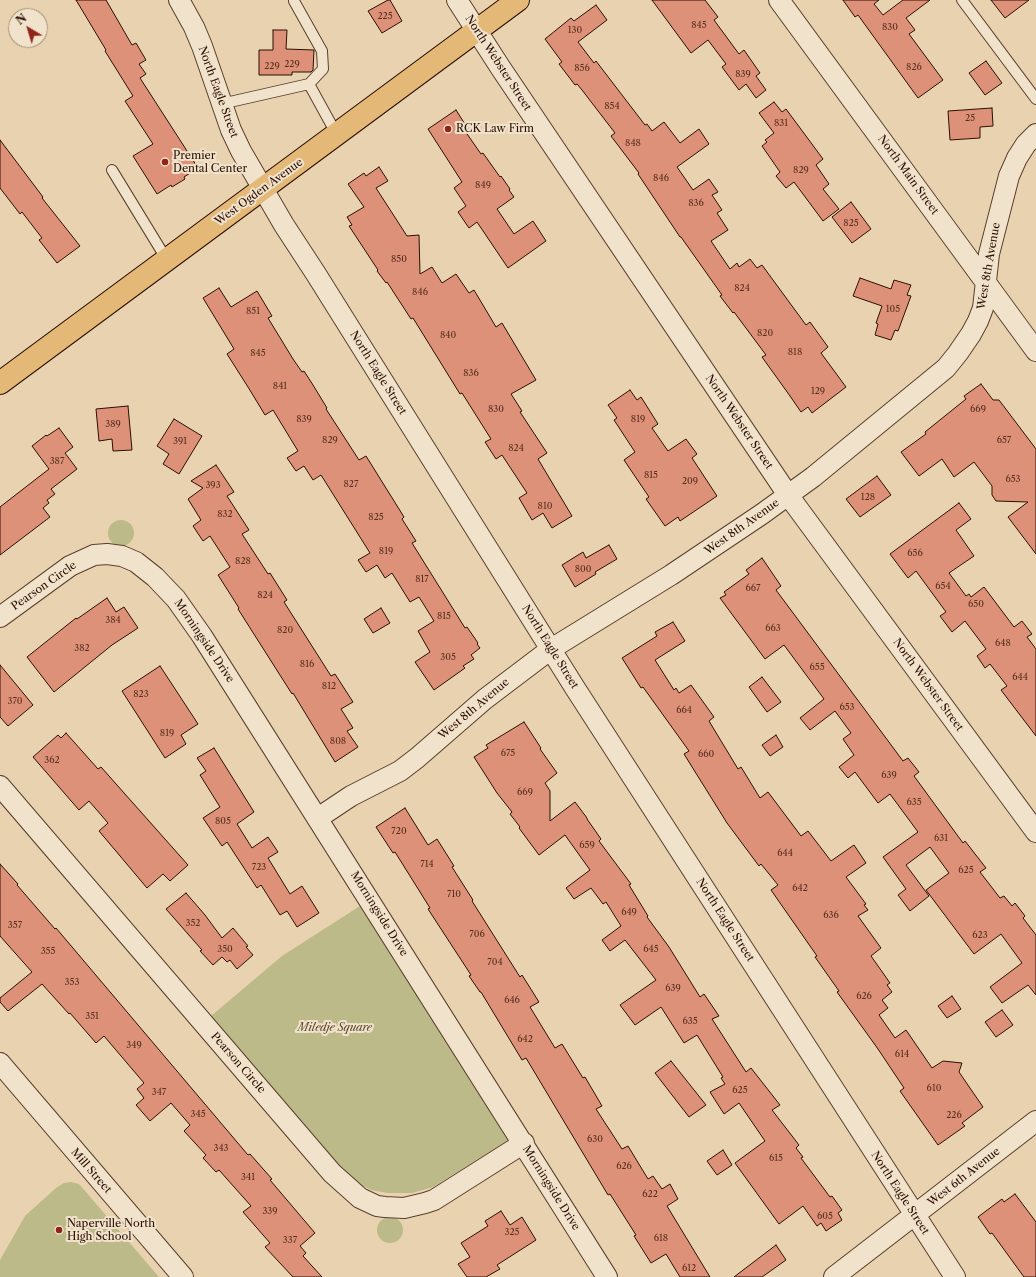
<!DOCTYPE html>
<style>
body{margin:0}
#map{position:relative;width:1036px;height:1277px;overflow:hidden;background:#e9d2b0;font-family:"Libre Caslon Text",serif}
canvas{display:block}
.north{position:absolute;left:8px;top:8px;width:40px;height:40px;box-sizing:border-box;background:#f1e2cc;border:1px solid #a28e7a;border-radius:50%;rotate:322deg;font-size:11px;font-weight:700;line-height:16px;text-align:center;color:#2b0f00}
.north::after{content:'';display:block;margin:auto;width:14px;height:18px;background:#8f2418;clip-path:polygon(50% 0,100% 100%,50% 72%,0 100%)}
</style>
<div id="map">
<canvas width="1036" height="1277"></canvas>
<div class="north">N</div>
</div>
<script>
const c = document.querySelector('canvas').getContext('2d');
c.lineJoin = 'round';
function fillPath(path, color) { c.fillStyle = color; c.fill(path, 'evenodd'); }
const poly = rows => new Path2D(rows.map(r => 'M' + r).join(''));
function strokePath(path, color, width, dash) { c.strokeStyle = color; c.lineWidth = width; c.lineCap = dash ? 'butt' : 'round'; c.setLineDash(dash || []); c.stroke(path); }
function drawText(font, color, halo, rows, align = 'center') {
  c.font = font + ' "Libre Caslon Text",serif'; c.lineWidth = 4; c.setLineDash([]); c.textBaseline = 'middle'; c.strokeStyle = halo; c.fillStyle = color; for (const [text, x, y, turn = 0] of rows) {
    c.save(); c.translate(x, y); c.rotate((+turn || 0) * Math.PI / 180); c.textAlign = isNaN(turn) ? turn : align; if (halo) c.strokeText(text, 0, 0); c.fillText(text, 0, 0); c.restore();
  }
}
fillPath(poly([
 '108 533a13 13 0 1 1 26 0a13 13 0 1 1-26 0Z',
 [360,906,510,1139,433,1187,412,1193,388,1193,371,1190,354,1181,337,1165,211,1016,282,956],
 [71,1182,79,1184,159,1277,0,1277,0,1260,25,1216,56,1188,64,1183],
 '377 1230a13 13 0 1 1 26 0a13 13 0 1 1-26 0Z'
]), '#bbba88');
const building = poly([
 [76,0,106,0,132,45,136,43,146,60,139,64,146,74,140,78,198,168,184,177,185,179,172,187,171,185,157,194,133,156,153,144,125,101,133,96,105,51,106,50,76,0],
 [388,0,390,0,402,21,382,33,368,11,388,0],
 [652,0,705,0,718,17,714,20,739,54,744,50,760,73,756,76,766,90,756,98,746,84,739,90,722,67,726,64,708,40,691,53,652,0],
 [843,0,879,0,874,4,883,15,903,0,930,0,906,18,915,30,909,34,943,80,918,98,858,15,855,17,843,0],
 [991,0,1029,0,1005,18,991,0],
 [596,5,607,20,578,42,594,63,596,61,645,125,647,124,652,131,664,122,680,143,699,129,709,144,677,167,693,190,709,179,718,192,712,195,722,210,717,213,728,230,711,241,730,269,737,263,739,267,750,259,757,268,762,265,806,325,810,322,828,347,821,353,846,387,812,413,808,407,801,412,790,396,762,357,766,355,734,312,733,313,720,296,722,295,681,237,680,237,638,174,639,173,611,136,615,133,582,90,577,84,575,85,559,64,562,62,545,39,571,18,574,21,596,5],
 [273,30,287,30,286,49,314,50,313,70,311,72,292,72,292,75,259,75,259,50,273,50,273,30],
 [986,61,1002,83,985,95,969,73,986,61],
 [774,102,782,112,786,109,823,159,816,165,829,184,823,189,839,209,823,221,794,182,786,188,776,176,780,172,762,146,767,142,765,140,774,133,759,113,774,102],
 [992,108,993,126,980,127,980,138,950,140,948,111,992,108],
 [456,110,468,129,465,131,481,154,483,153,500,177,501,176,510,189,509,190,514,197,497,209,514,234,533,221,546,241,508,268,477,222,469,228,458,212,466,206,454,188,462,182,428,129,456,110],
 [0,140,43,197,42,198,80,246,57,263,39,240,42,238,22,212,20,214,0,188,0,140],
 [379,167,388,181,376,188,407,236,419,235,420,274,432,267,442,283,456,274,469,293,474,290,496,327,502,323,536,380,511,394,522,411,520,412,547,453,538,459,572,516,552,528,543,513,532,520,519,498,527,493,502,455,496,459,485,442,491,439,462,393,460,394,413,318,411,319,387,282,386,283,377,271,378,270,349,226,352,225,347,217,364,207,348,184,364,173,366,176,379,167],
 [851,202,871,229,852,243,832,217,851,202],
 [860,278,891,289,894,280,911,285,907,295,911,296,898,331,895,330,891,340,875,335,878,324,876,323,882,306,853,296,860,278],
 [219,288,231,307,257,291,272,316,268,318,293,359,302,372,304,371,313,385,327,408,326,409,359,460,366,456,404,517,402,519,416,541,412,543,465,628,467,627,478,643,477,644,480,648,471,655,474,659,463,666,465,668,434,690,415,662,430,652,418,631,434,621,419,597,410,602,392,573,385,578,377,565,366,572,358,560,370,553,321,475,313,480,304,466,296,471,287,458,298,451,273,410,265,415,248,387,227,354,234,349,203,298,219,288],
 [981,384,993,400,999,400,1036,449,1036,554,1008,517,1028,502,996,501,992,495,992,486,974,462,954,477,942,459,919,476,901,452,926,434,925,432,966,399,964,396,981,384],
 [630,390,637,400,641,397,658,424,652,428,668,451,686,439,697,454,692,458,717,496,680,521,678,517,665,526,646,499,649,497,624,460,635,452,614,420,617,418,608,405,630,390],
 [128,406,132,450,113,451,112,439,99,441,96,409,128,406],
 [174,419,202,436,179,474,163,464,169,454,157,446,174,419],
 [59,428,73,447,65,453,77,469,51,489,55,494,47,500,49,503,43,508,50,517,0,555,0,507,49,469,32,446,46,435,47,436,59,428],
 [216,465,234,492,227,496,249,530,242,534,268,574,270,573,287,600,284,602,331,676,335,674,353,702,341,709,353,728,347,731,358,747,335,762,293,693,292,694,238,609,239,608,218,575,230,567,210,536,203,541,193,526,201,520,188,499,203,488,191,481,216,465],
 [877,476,891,495,860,517,846,499,877,476],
 [959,503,971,519,956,530,974,556,949,573,966,596,969,594,971,597,984,587,1014,627,1022,621,1032,634,1027,637,1036,649,1036,736,1001,690,1007,686,990,664,985,668,977,656,986,649,965,621,952,632,940,616,946,612,916,571,908,578,890,554,959,503],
 [609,545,617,559,595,572,596,574,575,587,562,565,583,552,586,558,609,545],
 [762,558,781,586,776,590,903,761,908,758,919,772,914,776,963,843,965,841,986,868,980,872,1000,898,1004,896,1012,906,1015,903,1025,916,1023,918,1036,935,1036,995,1028,985,1002,1003,990,987,1022,963,1001,934,974,954,926,890,949,873,930,847,906,865,929,896,910,911,898,895,906,889,883,857,918,832,890,794,878,803,855,772,848,778,839,767,854,755,843,739,851,733,835,711,810,730,800,718,824,699,784,645,765,659,720,598,726,595,724,592,749,574,746,570,762,558],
 [107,598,116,612,124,607,138,628,112,645,54,692,27,657,76,618,77,619,107,598],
 [381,608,390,623,373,633,364,619,381,608],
 [673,622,685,641,655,660,674,690,676,688,679,693,691,685,714,717,709,721,738,769,741,767,760,798,768,792,801,836,808,831,831,861,854,845,866,863,846,877,866,904,864,905,868,910,858,916,881,948,871,956,890,983,887,985,892,992,882,1000,888,1008,879,1015,895,1038,906,1030,932,1068,943,1061,962,1063,959,1072,983,1107,962,1123,965,1126,938,1145,900,1091,904,1088,878,1049,837,992,839,991,815,957,817,956,771,890,778,885,761,864,759,866,727,823,684,754,689,751,643,687,641,688,622,658,657,636,655,632,673,622],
 [0,665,33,705,8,726,0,717,0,665],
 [160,666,198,724,181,735,186,744,165,758,122,691,160,666],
 [762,677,781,702,767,712,749,687,762,677],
 [524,722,541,748,540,749,557,773,545,783,550,791,550,821,575,802,587,818,587,819,601,839,599,841,631,884,629,885,648,916,647,917,669,947,700,997,704,994,719,1016,712,1019,746,1072,751,1068,780,1105,772,1110,799,1145,796,1148,803,1157,801,1158,830,1197,832,1196,842,1210,838,1213,842,1220,826,1231,821,1223,817,1226,803,1206,779,1224,735,1163,765,1141,739,1103,724,1114,710,1092,725,1084,721,1078,723,1077,697,1035,684,1043,661,1007,635,1025,620,1005,656,980,625,940,610,951,602,940,621,926,606,902,603,904,591,888,574,899,566,888,590,870,565,835,539,855,519,828,520,827,510,814,512,812,497,793,474,757,488,748,486,745,524,722],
 [66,733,98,769,101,767,188,865,170,881,163,874,147,888,99,831,108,823,89,801,79,810,33,757,58,735,61,738,66,733],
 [776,735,783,747,770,756,762,745,776,735],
 [214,748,254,812,237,824,252,848,268,837,278,852,268,858,290,894,302,886,319,913,297,927,287,911,280,915,261,885,257,888,227,842,222,846,203,818,220,807,200,775,206,771,197,758,214,748],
 [405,808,428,845,437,839,454,866,452,867,473,900,472,901,520,977,522,975,539,1002,530,1007,555,1048,562,1044,583,1078,585,1077,602,1106,596,1109,622,1149,628,1146,648,1179,653,1176,662,1189,670,1184,678,1199,667,1206,710,1277,680,1277,666,1254,651,1263,634,1236,636,1235,610,1194,608,1195,526,1058,522,1060,481,992,480,992,469,976,471,975,428,909,430,908,395,852,393,853,376,827,405,808],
 [0,864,18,884,17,885,55,929,56,928,248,1155,250,1154,272,1179,270,1180,315,1233,300,1246,306,1253,303,1256,322,1277,293,1277,265,1247,270,1243,243,1212,251,1206,219,1170,216,1172,203,1158,206,1155,184,1131,190,1125,171,1103,150,1121,136,1105,144,1098,137,1089,144,1083,104,1036,96,1043,70,1013,69,1014,42,984,8,1011,0,1002,0,998,32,972,0,936,0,864],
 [186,893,205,915,222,938,233,928,248,946,246,947,253,955,237,969,230,960,227,962,222,957,213,965,200,951,202,950,166,909,186,893],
 [952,996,961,1009,947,1018,938,1006,952,996],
 [1002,1010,1013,1025,996,1037,985,1022,1002,1010],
 [671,1061,706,1105,689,1117,655,1073,671,1061],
 [723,1150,732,1165,717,1175,707,1161,723,1150],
 [1015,1194,1036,1222,1036,1277,1024,1277,992,1233,990,1234,978,1217,1002,1199,1004,1202,1015,1194],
 [501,1211,510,1225,522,1217,536,1240,497,1265,500,1269,486,1277,467,1277,458,1264,470,1257,461,1243,488,1226,485,1221,501,1211],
 [776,1245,786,1260,762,1277,734,1277,776,1245]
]);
fillPath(building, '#de9179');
strokePath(building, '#2b0f00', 1);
const lane = poly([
 [962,0,1036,99],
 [294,1,322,51,323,69,309,84],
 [221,104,309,84,337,135],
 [112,170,167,260]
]);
const street = poly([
 [179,0,194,27,202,46,231,130,241,151,284,225,316,274,575,688,955,1277],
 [457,0,500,67,788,495,1036,832],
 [779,0,1036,351],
 [0,617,70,566,94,555,107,554,122,556,136,562,155,577,176,599,202,636,607,1277],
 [0,786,332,1173,360,1198,377,1206,385,1207,404,1208,425,1203,434,1200,524,1143],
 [318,818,351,796,400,771,417,758,485,699,551,649,671,575,762,514,813,477,946,368,958,353,971,334,978,321,983,308,989,254,1009,176,1017,158,1026,144,1036,134],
 [0,1063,183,1277],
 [834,1277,1036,1121]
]);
const primary = poly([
 [0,383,518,0]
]);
strokePath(lane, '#5a402c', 12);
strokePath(street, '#5a402c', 22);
strokePath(primary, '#2b0f00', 24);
strokePath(lane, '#f1e2cc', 10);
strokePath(street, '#f1e2cc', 20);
strokePath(primary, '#e4b978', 22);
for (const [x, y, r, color] of [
 [448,129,4,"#8f2418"],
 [165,162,4,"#8f2418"],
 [59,1230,4,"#8f2418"]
]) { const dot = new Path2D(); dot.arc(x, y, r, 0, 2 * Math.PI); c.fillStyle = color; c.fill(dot); strokePath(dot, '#f1e2cc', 1.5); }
drawText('9px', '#58301e', null, [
 ["225",385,16],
 ["845",699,25],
 ["830",890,27],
 ["130",575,30],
 ["229",292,64],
 ["229",272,66],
 ["826",914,67],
 ["856",582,68],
 ["839",743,74],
 ["854",612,106],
 ["25",970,118],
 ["831",781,123],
 ["848",633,143],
 ["829",801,170],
 ["846",661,178],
 ["849",483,185],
 ["836",696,203],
 ["825",851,223],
 ["850",399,259],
 ["824",742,288],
 ["846",420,292],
 ["105",893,309],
 ["851",253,311],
 ["820",765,333],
 ["840",448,335],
 ["818",795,352],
 ["845",258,353],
 ["836",471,373],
 ["841",280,386],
 ["129",818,391],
 ["830",496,409],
 ["669",978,409],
 ["839",304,419],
 ["819",638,419],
 ["389",113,424],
 ["829",330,440],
 ["657",1004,440],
 ["391",180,441],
 ["824",516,448],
 ["387",57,461],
 ["815",651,475],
 ["653",1013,479],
 ["209",690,481],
 ["827",351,484],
 ["393",213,485],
 ["128",868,497],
 ["810",545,506],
 ["832",225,514],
 ["825",376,517],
 ["819",386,551],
 ["656",915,553],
 ["828",243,561],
 ["800",583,569],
 ["817",422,579],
 ["654",943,586],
 ["667",753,588],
 ["824",265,595],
 ["650",976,604],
 ["815",444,616],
 ["384",113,620],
 ["663",773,628],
 ["820",285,630],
 ["648",1003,643],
 ["382",82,648],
 ["305",448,657],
 ["816",307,664],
 ["655",817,667],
 ["644",1020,677],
 ["812",329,686],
 ["823",141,694],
 ["370",15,701],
 ["653",847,707],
 ["664",684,710],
 ["819",167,733],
 ["808",338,741],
 ["675",508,753],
 ["660",706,754],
 ["362",52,760],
 ["639",889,775],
 ["669",525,792],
 ["635",914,802],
 ["805",223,821],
 ["720",399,831],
 ["631",941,838],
 ["659",587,845],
 ["644",785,853],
 ["714",427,864],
 ["723",259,867],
 ["625",966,870],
 ["642",800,888],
 ["710",454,894],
 ["649",629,912],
 ["636",831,915],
 ["352",193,923],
 ["357",15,925],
 ["706",477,934],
 ["623",980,935],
 ["350",225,949],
 ["645",651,949],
 ["355",48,951],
 ["704",495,962],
 ["353",72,982],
 ["639",673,988],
 ["626",864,996],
 ["646",512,1000],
 ["351",92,1016],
 ["635",690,1021],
 ["642",525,1039],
 ["349",134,1045],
 ["614",902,1054],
 ["610",934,1088],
 ["625",740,1090],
 ["347",159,1092],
 ["345",198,1114],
 ["226",954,1115],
 ["630",595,1139],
 ["343",221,1148],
 ["615",776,1158],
 ["626",624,1166],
 ["341",248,1177],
 ["622",650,1194],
 ["339",270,1211],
 ["605",825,1216],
 ["325",512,1232],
 ["618",661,1238],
 ["337",290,1240],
 ["612",689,1268]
]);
drawText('11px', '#2b0f00', '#f1e2cc', [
 ["North Webster Street",498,63,57],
 ["North Eagle Street",218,92,70],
 ["North Main Street",908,175,54],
 ["West Ogden Avenue",259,192,-36],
 ["West 8th Avenue",989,266,-80],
 ["North Eagle Street",378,373,58],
 ["North Webster Street",739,422,56],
 ["West 8th Avenue",742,527,-35],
 ["Pearson Circle",44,586,-35],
 ["Morningside Drive",204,641,56],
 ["North Eagle Street",550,647,58],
 ["North Webster Street",928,685,54],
 ["West 8th Avenue",474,709,-40],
 ["Morningside Drive",379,914,58],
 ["North Eagle Street",725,920,57],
 ["Pearson Circle",238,1063,49],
 ["Mill Street",91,1171,49],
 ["West 6th Avenue",964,1177,-38],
 ["Morningside Drive",551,1188,58],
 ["North Eagle Street",900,1193,57]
]);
drawText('11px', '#2b0f00', '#f1e2cc', [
 ["RCK Law Firm",456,129],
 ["Premier",173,156],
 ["Dental Center",173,169],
 ["Naperville North",67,1224],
 ["High School",67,1237]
], 'left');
drawText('italic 11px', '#5d4b30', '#f1e2cc', [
 ["Miledje Square",335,1028]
]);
</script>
